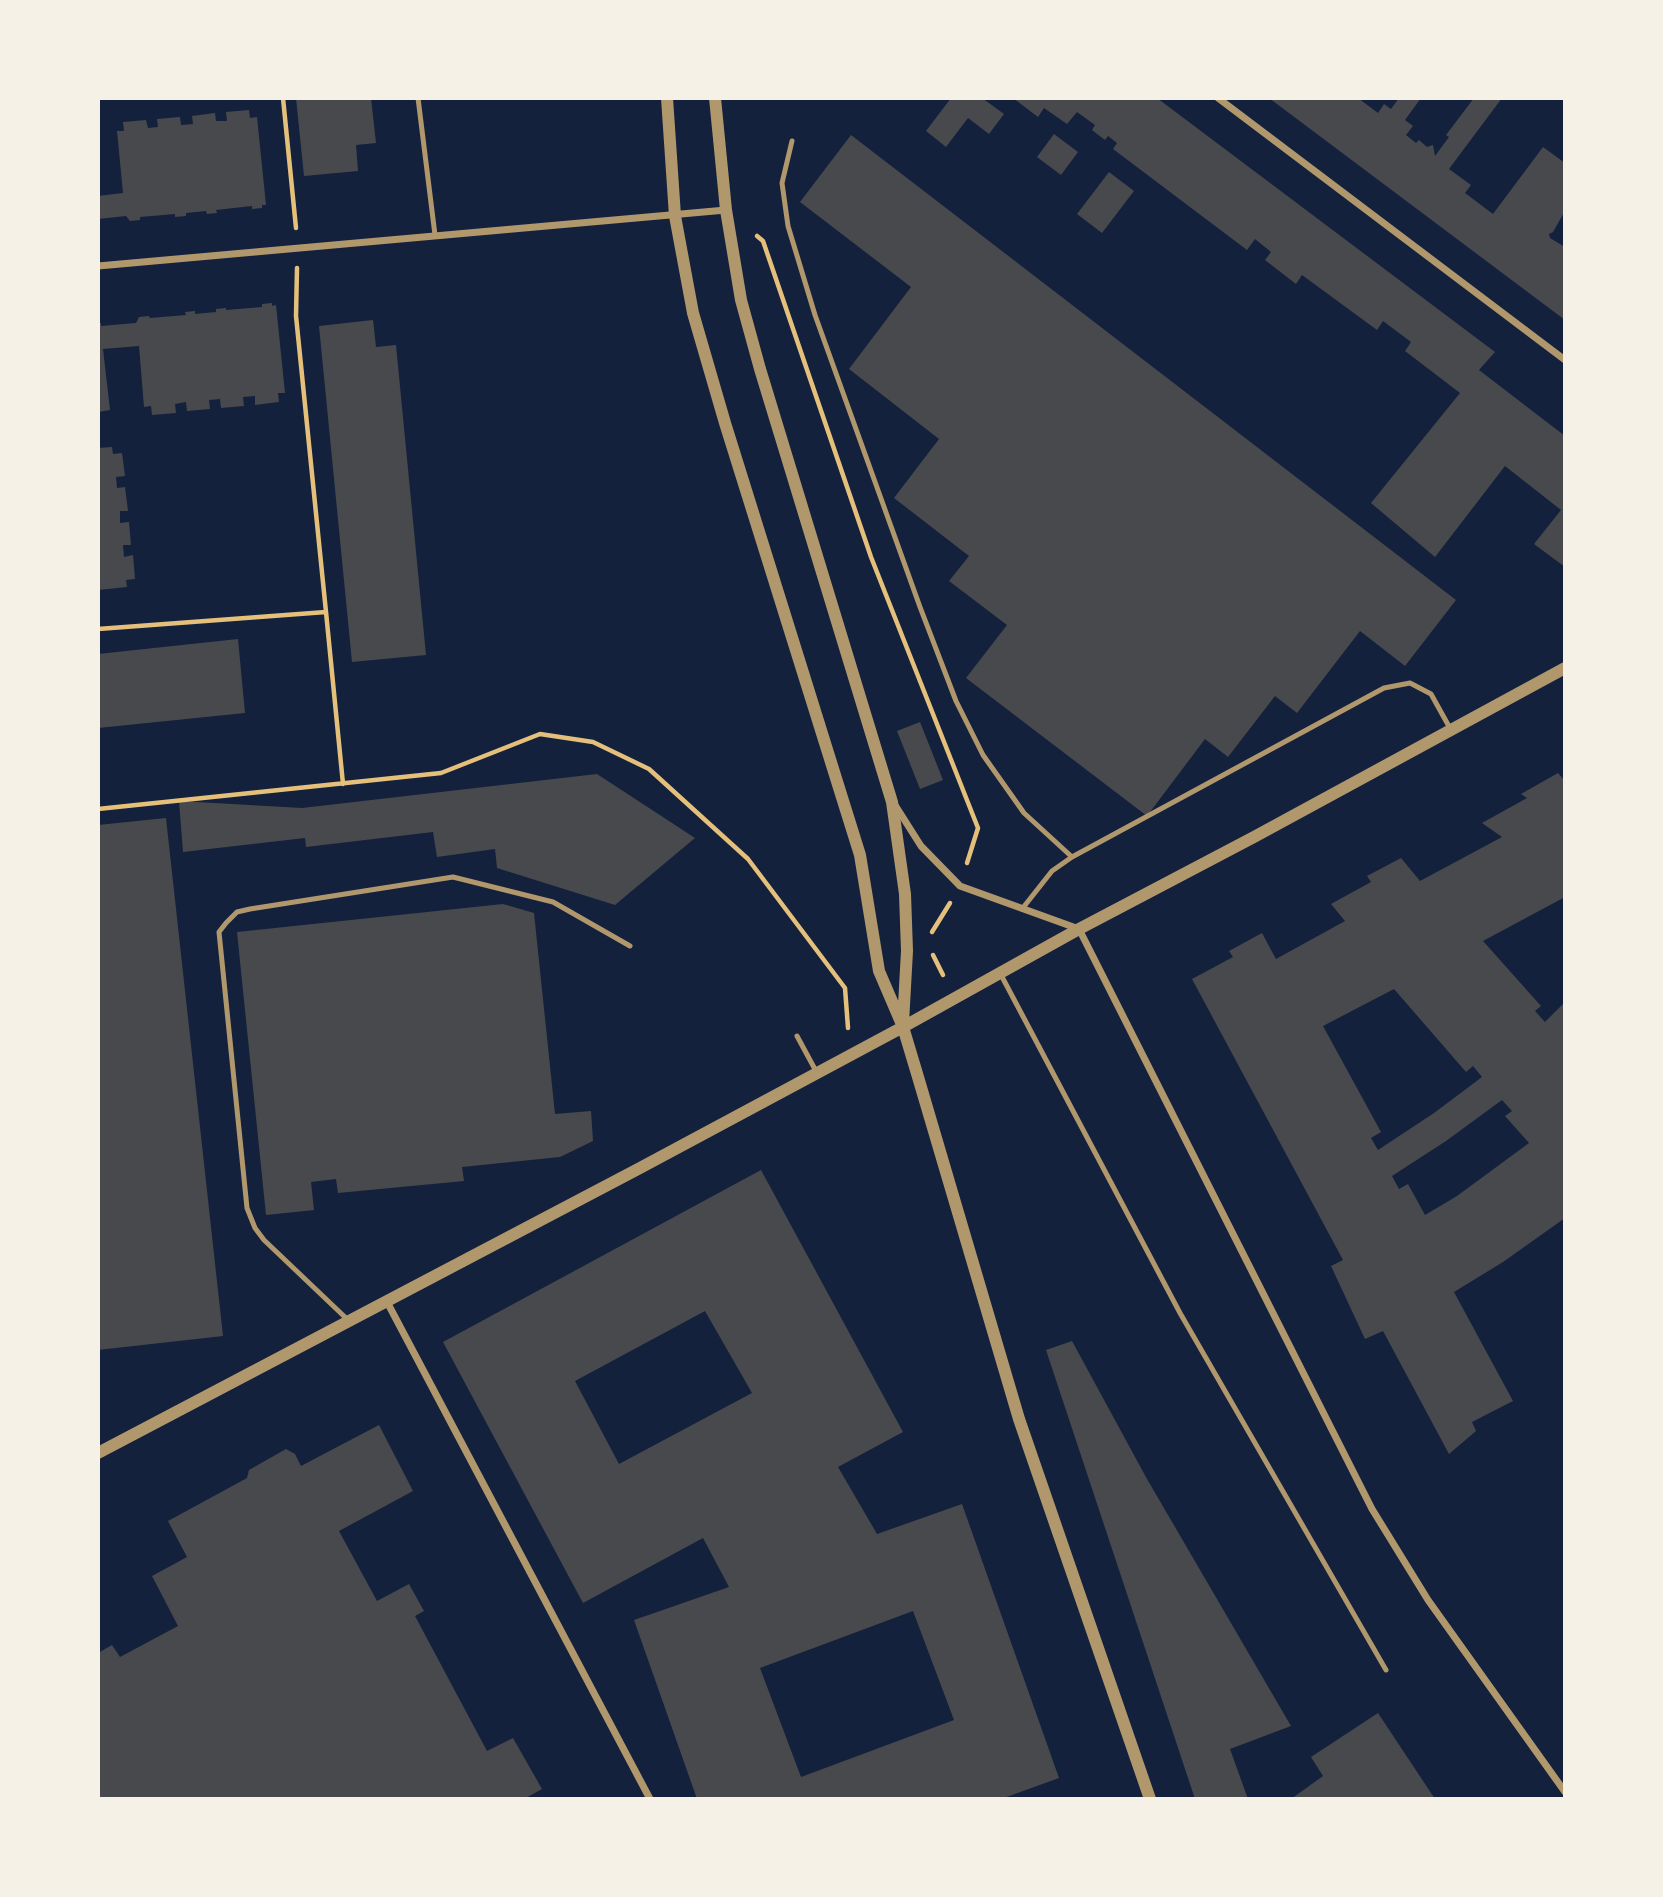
<!DOCTYPE html>
<style>
body{margin:0}
#map{position:relative;width:1663px;height:1897px;overflow:hidden;background:#14213d;font-family:"Noto Serif",serif}
canvas{display:block}
.frame{position:absolute;inset:0;border:100px solid #f6f1e7;pointer-events:none}
</style>
<div id="map">
<canvas width="1663" height="1897"></canvas>
<div class="frame"></div>
</div>
<script>
const c = document.querySelector('canvas').getContext('2d');
c.lineJoin = 'round';
function fillPath(path, color) { c.fillStyle = color; c.fill(path, 'evenodd'); }
const poly = rows => new Path2D(rows.map(r => 'M' + r).join(''));
function strokePath(path, color, width, dash) { c.strokeStyle = color; c.lineWidth = width; c.lineCap = dash ? 'butt' : 'round'; c.setLineDash(dash || []); c.stroke(path); }
fillPath(poly([
 [296,98,371,98,376,143,356,145,358,171,304,176],
 [951,98,982,98,1004,114,989,134,968,118,946,147,926,131],
 [1013,98,1157,98,1495,352,1479,370,1565,436,1565,567,1534,544,1561,510,1505,466,1435,557,1371,503,1460,393,1405,351,1411,342,1383,321,1377,330,1302,275,1296,284,1265,260,1271,252,1255,239,1247,250,1113,149,1117,143,1108,136,1105,140,1092,130,1095,125,1077,112,1067,124,1044,108,1038,117],
 [1269,98,1358,98,1378,113,1384,104,1391,109,1399,98,1421,98,1405,120,1413,126,1406,135,1416,143,1419,140,1427,147,1433,145,1435,156,1449,137,1446,135,1474,98,1502,98,1449,169,1471,185,1465,193,1493,214,1543,147,1565,163,1565,211,1553,232,1549,234,1550,238,1565,247,1565,320],
 [249,110,250,118,257,117,266,205,262,205,262,208,252,209,252,206,216,210,217,213,207,214,206,211,186,213,186,216,175,217,175,214,140,217,140,220,130,221,126,216,98,219,98,196,123,193,117,131,124,131,123,122,146,120,148,128,158,127,157,119,180,117,181,125,193,124,192,116,215,113,216,121,227,121,226,112],
 [1054,134,1078,152,1061,175,1037,157],
 [851,135,1456,600,1405,666,1360,631,1297,713,1275,696,1228,757,1205,739,1147,816,966,678,1007,625,949,581,969,556,894,498,939,439,849,369,911,287,800,202],
 [1109,172,1134,191,1102,233,1077,214],
 [272,303,272,306,276,305,285,393,278,393,279,402,255,405,255,396,243,397,244,406,221,408,220,399,209,400,210,409,187,411,186,402,175,404,176,413,152,415,151,406,144,407,139,346,103,349,110,410,98,412,98,323,101,323,101,326,136,323,139,317,149,316,150,318,186,315,185,312,195,311,195,314,216,312,216,309,226,308,226,310,262,307,262,304],
 [373,320,376,347,396,345,426,655,352,662,319,326],
 [112,447,113,454,122,453,125,476,116,477,117,488,125,487,128,511,120,511,120,523,129,522,131,545,123,545,124,557,133,555,135,579,126,580,127,587,98,590,98,448],
 [238,639,245,713,98,728,98,654],
 [920,722,943,780,920,789,897,731],
 [1558,773,1565,781,1565,897,1483,941,1541,1006,1535,1011,1545,1022,1565,1002,1565,1218,1503,1262,1454,1292,1513,1401,1472,1422,1476,1431,1449,1454,1383,1331,1365,1339,1331,1266,1343,1260,1192,979,1233,957,1229,951,1262,933,1276,959,1345,921,1331,904,1371,882,1367,876,1401,858,1420,881,1502,837,1482,823,1527,798,1521,794],
 [1394,989,1466,1072,1473,1066,1482,1077,1434,1113,1378,1150,1371,1138,1381,1132,1323,1026],
 [1502,1100,1512,1111,1505,1116,1529,1143,1457,1196,1425,1215,1408,1184,1399,1189,1392,1176,1446,1141],
 [597,774,695,838,615,905,497,868,495,849,437,857,433,832,306,847,305,838,183,852,179,801,302,808],
 [166,818,223,1336,98,1350,98,825],
 [503,904,534,913,555,1114,591,1111,593,1141,560,1157,462,1167,464,1181,338,1193,336,1179,311,1182,314,1210,266,1215,237,932],
 [761,1170,903,1432,838,1467,877,1534,962,1504,1059,1778,1001,1799,697,1799,634,1620,729,1587,703,1538,583,1603,443,1342],
 [705,1311,752,1393,619,1464,575,1381],
 [913,1611,954,1720,801,1777,760,1668],
 [1072,1341,1147,1479,1291,1726,1230,1749,1248,1799,1195,1799,1046,1350],
 [379,1425,413,1491,339,1531,377,1601,409,1584,424,1611,415,1616,487,1751,513,1738,542,1789,524,1799,98,1799,98,1653,112,1645,120,1657,178,1626,152,1576,187,1557,168,1521,247,1478,249,1470,286,1449,295,1454,301,1466],
 [1378,1713,1435,1799,1291,1799,1323,1776,1311,1757]
]), '#48494c');
strokePath(poly([
 [283,98,296,228],
 [757,236,763,241,871,557,978,828,967,863],
 [326,612,343,784],
 [98,629,326,612,296,316,297,268],
 [98,809,441,773,540,734,593,742,649,769,748,859,845,988,848,1028],
 [932,932,950,903],
 [933,955,943,975]
]), '#e5c07b', 4.5);
strokePath(poly([
 [418,98,435,235],
 [792,141,782,183,788,226,815,315,920,607,956,701,983,755,1024,813,1072,857],
 [1022,909,1052,871,1072,857,1384,688,1410,683,1431,694,1451,730],
 [1000,973,1180,1313,1386,1670],
 [797,1036,817,1073],
 [348,1320,264,1240,255,1228,247,1208,219,932,226,923,237,912,250,909,453,877,553,902,630,946]
]), '#b1986c', 5);
strokePath(poly([
 [1218,98,1565,360],
 [98,266,726,210],
 [895,805,921,846,960,886,1079,929,1372,1509,1428,1600,1565,1792],
 [386,1300,650,1799]
]), '#b1986c', 7);
strokePath(poly([
 [667,98,675,216,693,313,725,423,860,855,879,971,903,1027,918,1077,1019,1419,1150,1799],
 [715,98,726,210,741,300,760,369,892,802,905,894,907,951,903,1023],
 [98,1453,640,1168,903,1027,1079,929,1254,837,1565,668]
]), '#b1986c', 12);
</script>
